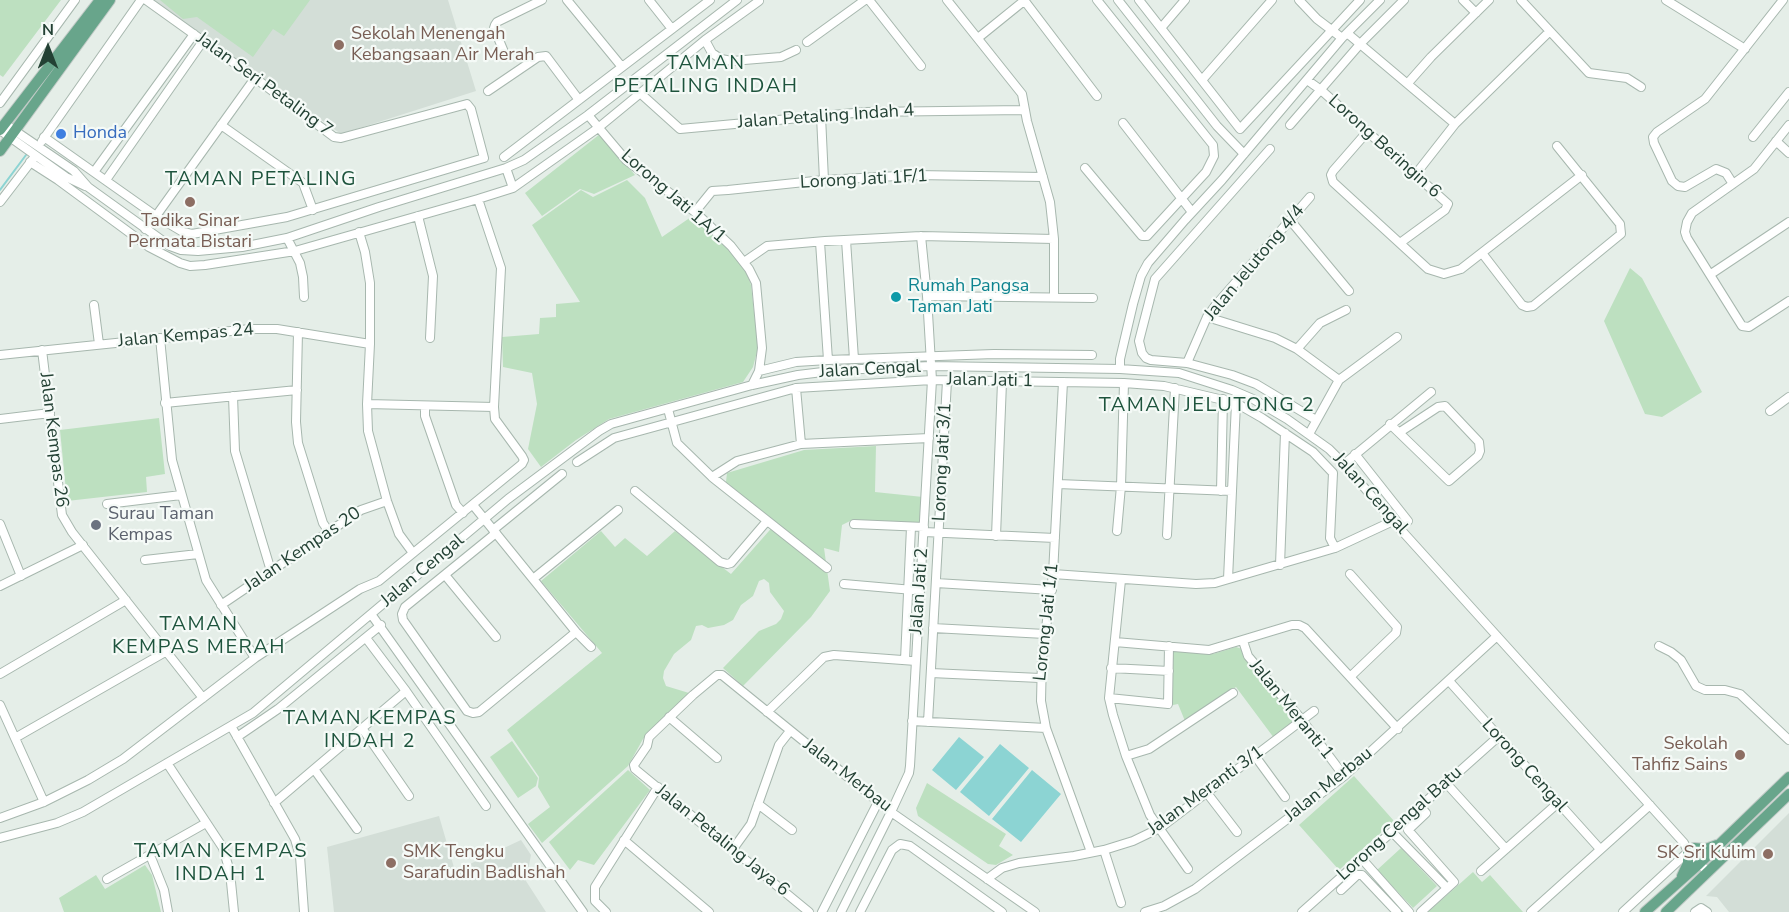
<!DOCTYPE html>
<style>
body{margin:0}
#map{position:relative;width:1789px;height:912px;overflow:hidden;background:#e5eee8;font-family:"Nunito Sans",sans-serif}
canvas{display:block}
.north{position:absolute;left:18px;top:18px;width:60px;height:60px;-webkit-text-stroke:4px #f5faf7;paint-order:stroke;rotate:0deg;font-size:16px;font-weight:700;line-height:24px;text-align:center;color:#234134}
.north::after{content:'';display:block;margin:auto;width:21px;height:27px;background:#234134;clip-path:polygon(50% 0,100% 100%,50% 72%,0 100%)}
</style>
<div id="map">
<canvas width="1789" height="912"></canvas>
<div class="north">N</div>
</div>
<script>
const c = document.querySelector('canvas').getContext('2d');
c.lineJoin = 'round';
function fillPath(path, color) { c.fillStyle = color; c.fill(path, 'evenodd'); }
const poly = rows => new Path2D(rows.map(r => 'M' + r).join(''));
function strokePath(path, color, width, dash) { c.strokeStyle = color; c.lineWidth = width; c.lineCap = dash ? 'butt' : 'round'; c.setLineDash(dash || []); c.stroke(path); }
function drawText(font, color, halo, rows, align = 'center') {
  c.font = font + ' "Nunito Sans",sans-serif'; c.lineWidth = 4.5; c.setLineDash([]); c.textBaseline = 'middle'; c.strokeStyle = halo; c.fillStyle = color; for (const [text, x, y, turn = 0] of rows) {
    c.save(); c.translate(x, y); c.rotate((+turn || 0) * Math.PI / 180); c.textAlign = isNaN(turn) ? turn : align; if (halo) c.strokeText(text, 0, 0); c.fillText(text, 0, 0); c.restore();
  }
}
fillPath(poly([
 [152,0,448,0,476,91,341,134],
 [1789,813,1789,912,1729,912,1717,897,1706,896],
 [439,816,455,871,521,840,531,855,526,881,546,912,334,912,327,847]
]), '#d3ded7');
fillPath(poly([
 [0,0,61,0,3,77,0,75],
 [160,0,310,0,284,36,273,29,253,57,197,17,183,19],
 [600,134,635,175,594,194,580,189,542,216,525,193],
 [627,180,645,198,662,237,691,217,738,258,746,271,751,285,758,348,753,367,743,382,609,419,576,440,541,467,528,449,537,404,532,373,503,367,502,337,539,334,540,318,556,317,556,304,580,302,532,225,581,190,593,197],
 [1630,268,1642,278,1702,392,1662,417,1645,414,1604,321],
 [159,418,165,474,146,477,147,492,67,501,60,430],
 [876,446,875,492,923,497,921,525,852,520,842,525,839,552,824,548,830,591,811,617,743,686,723,668,759,631,776,624,781,619,784,611,770,592,769,583,764,579,759,581,753,596,741,605,733,620,724,625,708,628,702,625,696,626,691,640,674,654,664,671,663,678,666,686,689,693,643,739,628,766,542,843,528,824,550,807,538,787,539,777,507,730,602,653,541,581,601,531,615,547,625,538,647,556,675,531,731,574,776,523,726,482,727,473,804,450],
 [1236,647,1242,649,1298,720,1274,738,1236,687,1185,721,1178,704,1173,705,1173,651,1213,654],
 [512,741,538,778,536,786,518,798,490,757],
 [628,770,650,790,594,865,578,860,570,870,549,842],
 [1354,776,1394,821,1339,870,1299,825],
 [927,783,1006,834,999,846,1013,855,996,865,988,864,918,816,916,808],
 [1401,848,1437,886,1413,908,1377,870],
 [145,865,152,875,161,912,64,912,59,898,96,875,105,889],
 [1473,872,1482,882,1490,875,1523,912,1428,912]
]), '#bde0c0');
fillPath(poly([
 [959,737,984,757,956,790,932,770],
 [1000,744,1029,768,989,816,960,792],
 [1032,770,1061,794,1021,842,992,819]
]), '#8cd4d3');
strokePath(poly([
 [0,190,26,155]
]), '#8cd4d3', 2);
const minor = poly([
 [567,0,622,67],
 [649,0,672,29],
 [869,0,921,66],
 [947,0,1022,94,1027,121,1050,202,1054,239,1054,297],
 [1024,0,1097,96],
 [1118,0,1217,126,1244,154],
 [1139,0,1240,129,1360,0],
 [1299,0,1317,19,1342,38],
 [1463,0,1476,13],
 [1521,0,1589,73,1627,78,1641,87],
 [1666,0,1745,49],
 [1161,28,1185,0],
 [1347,33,1455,124],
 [978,38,1025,0],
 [705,40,712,53,721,59,732,61,781,57,796,50],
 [807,42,865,0],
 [504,52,494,28,495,25,497,22,542,0],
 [1202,80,1272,0],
 [1307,80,1321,90,1448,204,1445,210,1400,243],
 [1408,83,1431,57,1489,0],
 [488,91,538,57,546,56,579,100],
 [640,93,680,129,865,112,1024,110],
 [0,103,75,0],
 [588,115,626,160,695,212,731,246,749,269,756,283,762,348,759,371,752,385],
 [821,116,824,180],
 [1123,123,1192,212],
 [5,124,74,171,88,187,170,246,181,250,198,251,242,247,287,238,379,207,506,168,524,160,588,115,737,0],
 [221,125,303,183,313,210],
 [1290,125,1361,43,1404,0],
 [1789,125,1754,169,1692,213,1687,222,1685,232,1687,238,1742,326,1749,327,1789,301],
 [0,130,66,177,85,186],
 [1367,132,1333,171,1331,175,1333,182,1428,269,1444,274,1461,269,1582,175],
 [44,137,156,216,183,232,192,234,287,217,484,158,471,109,467,104,341,138,334,137,255,78,146,0],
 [1753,137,1789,92],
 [42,141,141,0],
 [1776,141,1789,153],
 [1270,149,1155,279,1139,341,1142,353,1146,358,1151,360,1187,363,1232,375,1256,384,1316,420],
 [504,157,710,0],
 [30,162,58,180,149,247,180,263,190,266,205,265,295,251,478,199,513,188,598,128,705,40,759,1],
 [506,168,513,188],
 [1085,168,1142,236,1147,236,1206,172,1214,156,1213,145,1097,0],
 [94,172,194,34],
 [1415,175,1455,124,1549,32],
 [106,180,203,41],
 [1733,184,1726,173,1716,169,1685,187,1678,186,1672,181,1654,143,1653,137,1657,132,1705,99,1783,0],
 [0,202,33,159],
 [695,212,712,191,728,190,824,180,916,175,1043,177],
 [418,216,433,276,430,338],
 [1290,220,1349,291],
 [145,229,156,216,255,78],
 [359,232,365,252,370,283,370,344,367,404,368,431,387,501,399,534,413,553],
 [287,238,300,263,303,277,304,297],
 [846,240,854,359],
 [820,242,828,360],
 [1482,253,1522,305,1527,307,1533,306,1621,234,1620,224,1557,146],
 [744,262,767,246,825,241,921,236,1054,239],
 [1711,274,1789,222],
 [927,296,1093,298],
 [94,305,99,344],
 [1207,317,1275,338,1297,349,1339,380],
 [298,332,296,422,298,443,323,523,329,532],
 [160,338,172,460,206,580,255,658],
 [1297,349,1320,323,1346,310],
 [42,350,62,515,72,532,203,698],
 [0,355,250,329,277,329,370,344],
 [1187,363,1207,317,1215,306,1310,197],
 [1120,369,1120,359,1133,304,1141,276,1148,263,1185,220,1222,180,1342,38,1380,0],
 [759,371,796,362,828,360,994,354,1092,355],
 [1063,382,1053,574,1042,659,1041,701,1046,728,1091,852],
 [796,388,801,444],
 [233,396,235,451,271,571],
 [165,403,297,390],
 [367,404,494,407],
 [425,406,425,416,456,505,463,513],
 [668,409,677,443,712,477,827,568],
 [1770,411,1789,397],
 [0,419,50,413],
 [1390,424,1449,481,1478,456,1480,451,1479,442,1445,406,1438,407,1400,432],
 [1309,434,1339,380,1397,337],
 [1355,454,1408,521],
 [577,462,614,438,796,388,932,380,1124,383,1164,386,1236,403,1262,418,1313,452,1333,473,1330,538,1335,548],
 [1344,464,1431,392],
 [712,477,737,461,801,444,929,438],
 [1058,484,1232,491],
 [635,491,720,562,727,564,731,563,767,521],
 [1221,491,1223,399],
 [107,504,181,495],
 [473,505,576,632,591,647],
 [0,524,21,576],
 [854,524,924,527],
 [493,530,562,474],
 [1117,531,1121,486,1124,383],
 [924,532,1055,538],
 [496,533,405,607,402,614,403,620,467,711,473,713,479,712,576,632],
 [1167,535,1175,388],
 [996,536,1002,382],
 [145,560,198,554],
 [1280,565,1285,433],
 [1053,574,1196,584,1215,583,1335,548,1393,521],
 [1350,574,1397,627,1396,633,1350,677],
 [445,575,496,637],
 [533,579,618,510],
 [1228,579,1236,403],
 [1121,580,1109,698,1113,715,1126,756,1150,815,1188,869],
 [936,583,1052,590],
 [844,584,913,590],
 [0,586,83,545],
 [221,605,361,510,387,501],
 [371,614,583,912],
 [933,628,1045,634],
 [366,638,406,691,486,806],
 [1243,641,1248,656,1302,720,1344,776],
 [1115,642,1209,650,1292,625,1299,625,1305,628,1398,729],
 [1659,646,1671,652,1681,660,1696,686,1705,690,1725,690,1740,694,1789,740],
 [905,660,911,527],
 [1111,668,1169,671],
 [931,673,1040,678],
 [0,674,126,600],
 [1449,681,1600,849],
 [1109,698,1168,704,1169,646],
 [0,705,44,802],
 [767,712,824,657,834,655,916,661],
 [669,717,717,758],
 [912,721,1046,728],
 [928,722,947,381],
 [231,726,295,839,300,856,304,912],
 [362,728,409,796],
 [237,737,278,709,381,625],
 [15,738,167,651],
 [1126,756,1149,749,1233,693],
 [1255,756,1285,797],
 [167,763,223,848,230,872,234,912],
 [314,769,357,829],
 [1446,783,1506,849],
 [1207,793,1237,832],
 [274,803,406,691],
 [758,804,792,830],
 [1420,806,1426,813,1408,830,1454,882,1421,912],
 [0,818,44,802,88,780,123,759,255,658,360,589,379,581,522,464,524,460,522,456,495,419,494,407,501,268,478,199],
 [1392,832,1447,888],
 [0,838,57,823,83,812,253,713,508,499,599,431,611,424,752,385,798,375,839,370,931,366,1120,369,1179,373,1232,390,1253,399,1287,419,1329,449,1344,464,1393,521,1684,843,1688,852,1708,872],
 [624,840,709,912],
 [733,849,751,824,779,745,790,731],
 [1104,850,1121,903],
 [150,855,164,890,168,912],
 [1362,859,1409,912],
 [1481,871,1558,803],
 [107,879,206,823],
 [987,879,1002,868,1019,863,1074,856,1104,850,1133,841,1160,828,1314,711],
 [1341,890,1357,875,1362,875,1397,912],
 [606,912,595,901,595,887,658,787],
 [809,912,635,769,634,765,647,746,649,737,693,695,717,675,722,675,891,812,1035,912],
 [822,912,878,802],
 [841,912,891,812,909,773,910,766,932,380,927,296,921,236],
 [860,912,892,850,900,844,910,846,1002,912],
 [1145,912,1164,906,1195,889,1344,776,1497,636],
 [1302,912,1498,737],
 [1531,912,1650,805],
 [1623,912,1688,852],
 [1695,912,1701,908,1707,912]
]);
const major = poly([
 [0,130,100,0],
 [0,151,110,0],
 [1694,848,1706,849,1717,845],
 [1682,876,1688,863,1688,852],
 [1645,912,1699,864,1789,777],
 [1666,912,1789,794]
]);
strokePath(minor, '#a7b7ae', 10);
strokePath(major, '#c1cac6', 12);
strokePath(minor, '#fff', 8);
strokePath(major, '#68a58b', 10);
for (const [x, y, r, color] of [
 [339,45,6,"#8d6e63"],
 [61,134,6,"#3f7fe0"],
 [190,202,6,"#8d6e63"],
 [896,297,6,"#0f9aa8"],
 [96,525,6,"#6b7280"],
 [1740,755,6,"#8d6e63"],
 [1768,854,6,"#8d6e63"],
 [391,863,6,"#8d6e63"]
]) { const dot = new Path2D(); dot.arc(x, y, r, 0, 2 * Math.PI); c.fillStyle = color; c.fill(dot); strokePath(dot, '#f5faf7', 2); }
drawText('18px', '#785e54', '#f5faf7', [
 ["Sekolah Menengah",351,35],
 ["Kebangsaan Air Merah",351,56],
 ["Tadika Sinar",190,222,"center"],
 ["Permata Bistari",190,243,"center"],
 ["Sekolah",1728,745,"right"],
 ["Tahfiz Sains",1728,766,"right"],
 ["SMK Tengku",403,853],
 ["Sarafudin Badlishah",403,874],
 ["SK Sri Kulim",1756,854,"right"]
], 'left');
drawText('18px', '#234134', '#f5faf7', [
 ["Jalan Seri Petaling 7",264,85,36],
 ["Jalan Petaling Indah 4",826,117,-4],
 ["Lorong Beringin 6",1384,147,42],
 ["Lorong Jati 1F/1",864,180,-3],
 ["Lorong Jati 1A/1",673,197,41],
 ["Jalan Jelutong 4/4",1255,263,-50],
 ["Jalan Kempas 24",186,336,-5],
 ["Jalan Cengal",870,370,-3],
 ["Jalan Jati 1",990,381,1],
 ["Jalan Kempas 26",53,440,83],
 ["Lorong Jati 3/1",943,462,-87],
 ["Jalan Cengal",1370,494,48],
 ["Jalan Kempas 20",303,550,-34],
 ["Jalan Cengal",423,571,-40],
 ["Jalan Jati 2",920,591,-86],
 ["Lorong Jati 1/1",1047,622,-84],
 ["Jalan Meranti 1",1291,710,51],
 ["Lorong Cengal",1524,766,48],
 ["Jalan Merbau",847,776,38],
 ["Jalan Merbau",1329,785,-39],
 ["Jalan Meranti 3/1",1206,791,-36],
 ["Lorong Cengal Batu",1400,824,-42],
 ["Jalan Petaling Jaya 6",722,841,39]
]);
drawText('18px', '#366cbe', '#f5faf7', [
 ["Honda",73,134]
], 'left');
drawText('18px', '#0d838f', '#f5faf7', [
 ["Rumah Pangsa",908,287],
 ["Taman Jati",908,308]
], 'left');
drawText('18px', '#5b616d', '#f5faf7', [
 ["Surau Taman",108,515],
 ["Kempas",108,536]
], 'left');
c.letterSpacing = '1.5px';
drawText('20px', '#1e543d', '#f5faf7', [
 ["TAMAN",706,64],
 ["PETALING INDAH",706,87],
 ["TAMAN PETALING",261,180],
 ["TAMAN JELUTONG 2",1207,406],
 ["TAMAN",199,625],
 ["KEMPAS MERAH",199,648],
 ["TAMAN KEMPAS",370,719],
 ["INDAH 2",370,742],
 ["TAMAN KEMPAS",221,852],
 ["INDAH 1",221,875]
]);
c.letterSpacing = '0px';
</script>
